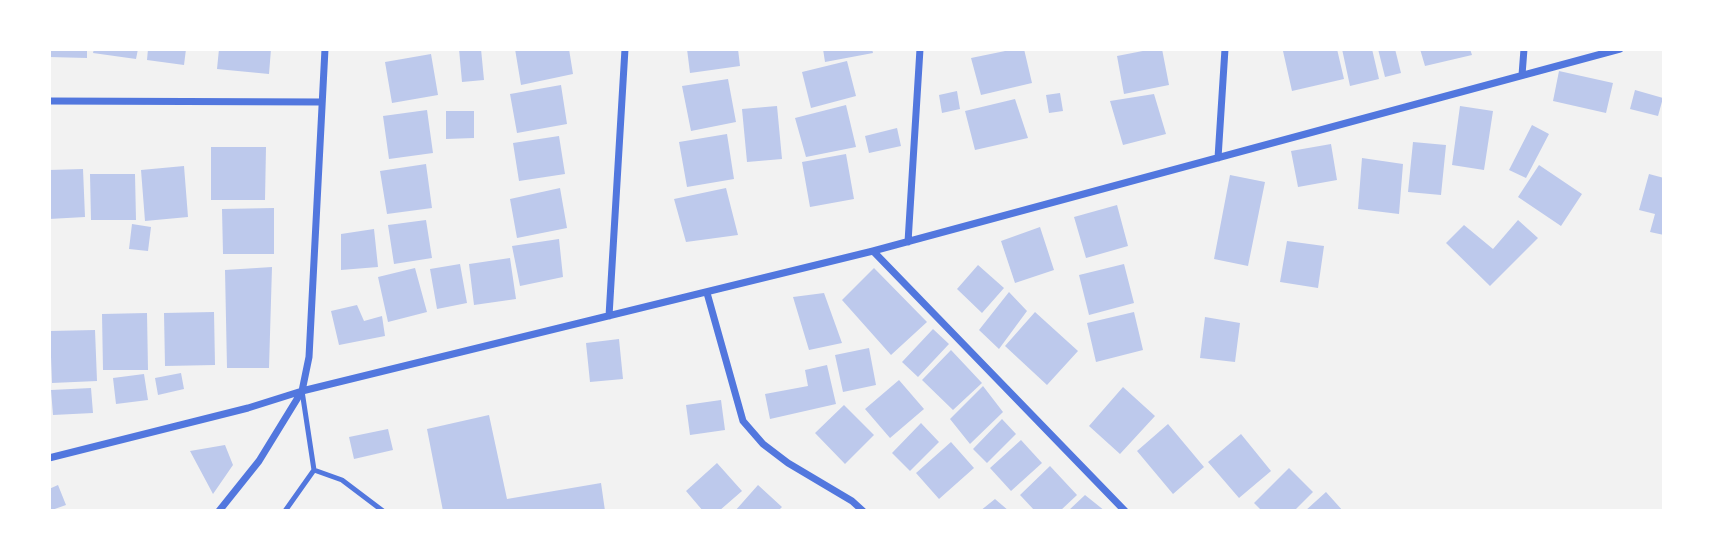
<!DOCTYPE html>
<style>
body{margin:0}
#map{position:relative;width:1713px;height:560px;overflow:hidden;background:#f2f2f2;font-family:Barlow,sans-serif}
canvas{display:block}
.frame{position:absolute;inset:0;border:51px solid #fff;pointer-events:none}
</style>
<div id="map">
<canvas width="1713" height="560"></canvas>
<div class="frame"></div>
</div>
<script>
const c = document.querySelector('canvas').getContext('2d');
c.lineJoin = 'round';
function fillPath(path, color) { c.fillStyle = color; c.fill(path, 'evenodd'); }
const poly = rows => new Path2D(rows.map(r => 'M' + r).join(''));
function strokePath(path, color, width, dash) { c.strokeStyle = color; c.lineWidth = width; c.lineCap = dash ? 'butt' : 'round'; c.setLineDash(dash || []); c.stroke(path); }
fillPath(poly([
 [49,49,87,49,87,58,49,57],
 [94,49,138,49,136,59,93,53],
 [148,49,186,49,184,65,147,60],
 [219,49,271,49,269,74,217,69],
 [459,49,481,49,484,80,462,82],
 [515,49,569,49,573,74,521,85],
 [687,49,738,49,740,66,690,73],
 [823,49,872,49,873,53,825,62],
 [1015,49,1024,49,1032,83,981,95,971,58],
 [1153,49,1162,49,1169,85,1124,94,1117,56],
 [1293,49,1337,49,1344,79,1292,91,1283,51],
 [1342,49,1372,49,1379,79,1350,86],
 [1378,49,1395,49,1401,73,1385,77],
 [1420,49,1470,49,1472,55,1425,66],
 [431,54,438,95,392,103,385,62],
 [847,61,856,96,811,108,802,72],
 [1559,71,1613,83,1606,113,1553,101],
 [728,79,736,122,691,131,682,86],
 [561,85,567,124,517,133,510,94],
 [1635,90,1663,98,1658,116,1630,109],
 [957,91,960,109,942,113,939,95],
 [1060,93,1063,111,1049,113,1046,95],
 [1154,94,1166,134,1123,145,1110,101],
 [1015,99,1028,138,975,150,965,111],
 [846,105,856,147,806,157,795,118],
 [777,106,782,159,747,162,742,109],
 [1460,106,1493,111,1484,170,1452,165],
 [427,110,433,153,389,159,383,116],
 [446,111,474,111,474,138,446,139],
 [1532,125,1549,134,1526,178,1509,170],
 [897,128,901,146,869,153,865,136],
 [727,134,734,179,687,187,679,142],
 [559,136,565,174,519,181,513,143],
 [1413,142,1446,145,1441,195,1408,192],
 [1331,144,1337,180,1298,187,1291,151],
 [211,147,266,147,265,200,211,200],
 [846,154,854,199,810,207,802,162],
 [1362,158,1403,164,1399,214,1358,209],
 [426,164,432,208,387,214,380,171],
 [1539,165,1582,194,1561,226,1518,197],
 [184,166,188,217,145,221,141,170],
 [83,169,85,217,49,219,49,170],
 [90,174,135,174,136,220,91,220],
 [1649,174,1664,178,1664,235,1650,232,1655,214,1639,210],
 [1230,175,1265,182,1248,266,1214,259],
 [560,188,567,228,517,238,510,199],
 [726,188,738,235,686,242,674,199],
 [1117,205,1128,246,1086,258,1074,217],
 [274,208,274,254,223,254,222,209],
 [426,220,432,258,394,264,388,225],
 [1518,220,1538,238,1490,286,1446,243,1464,225,1493,249],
 [132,224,151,227,148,251,129,249],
 [1040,227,1054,270,1015,283,1001,241],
 [374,229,378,267,341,270,341,234],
 [559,239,563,277,520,286,512,246],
 [1287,241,1324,246,1318,288,1280,282],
 [510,258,516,299,474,305,469,264],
 [460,264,467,303,437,309,430,269],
 [1124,264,1134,303,1089,315,1079,275],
 [978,265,1004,288,982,313,957,289],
 [272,267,269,368,227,368,225,270],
 [415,268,427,312,388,322,378,277],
 [874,268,927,322,891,355,842,300],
 [1009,292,1027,311,999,349,979,330],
 [824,293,842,343,809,350,793,297],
 [357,305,364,321,382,316,385,336,339,345,331,311],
 [214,312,215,365,165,366,164,313],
 [1035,312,1078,351,1047,385,1005,346],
 [1134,312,1143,350,1096,362,1087,323],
 [147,313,148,370,103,370,102,314],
 [1205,317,1240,323,1235,362,1200,358],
 [933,329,949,344,918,377,902,362],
 [95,330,97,381,52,383,50,331],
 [619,339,623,379,590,382,586,343],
 [869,348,876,385,843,392,835,355],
 [951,350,982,383,953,410,922,380],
 [827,365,836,404,770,419,765,394,808,386,805,370],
 [181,373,184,389,158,395,155,378],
 [144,374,148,400,116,404,113,378],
 [899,380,924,409,890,438,865,409],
 [983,386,1003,412,970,444,950,419],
 [1123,387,1155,416,1120,454,1089,426],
 [91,388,93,413,53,415,51,390],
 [721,400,725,430,690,435,686,405],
 [844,405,874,435,845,464,815,433],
 [489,415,507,499,601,483,605,511,443,511,427,429],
 [1002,419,1016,434,987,463,973,449],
 [921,423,939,442,910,471,892,453],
 [1168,424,1204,467,1173,494,1137,451],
 [388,429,393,450,354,459,349,437],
 [1241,434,1271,471,1239,498,1208,462],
 [1021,440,1042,463,1011,491,990,468],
 [951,442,974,468,939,499,916,473],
 [225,445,233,465,213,494,190,451],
 [717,463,742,491,719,511,703,511,686,491],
 [1050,466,1077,495,1060,511,1035,511,1020,495],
 [1289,468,1313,492,1294,511,1262,511,1254,503],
 [58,485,66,505,49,511,49,489],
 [758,485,782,507,778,511,735,511],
 [1326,492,1343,511,1305,511],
 [1085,495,1105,511,1068,511],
 [995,499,1009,511,980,511]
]), '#bdc9ec');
strokePath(poly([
 [302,391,314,470,342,480,383,511],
 [285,511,314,470]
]), '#5277de', 5);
strokePath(poly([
 [1522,75,1524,49],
 [49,101,321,102],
 [1218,158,1225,49],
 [908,242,920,49],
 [873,251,1125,511],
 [707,293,743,421,763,444,788,463,852,501,863,511],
 [609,316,625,49],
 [49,458,248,408,302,391,873,251,1620,49],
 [219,511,259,461,302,391,309,357,325,49]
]), '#5277de', 7);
</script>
